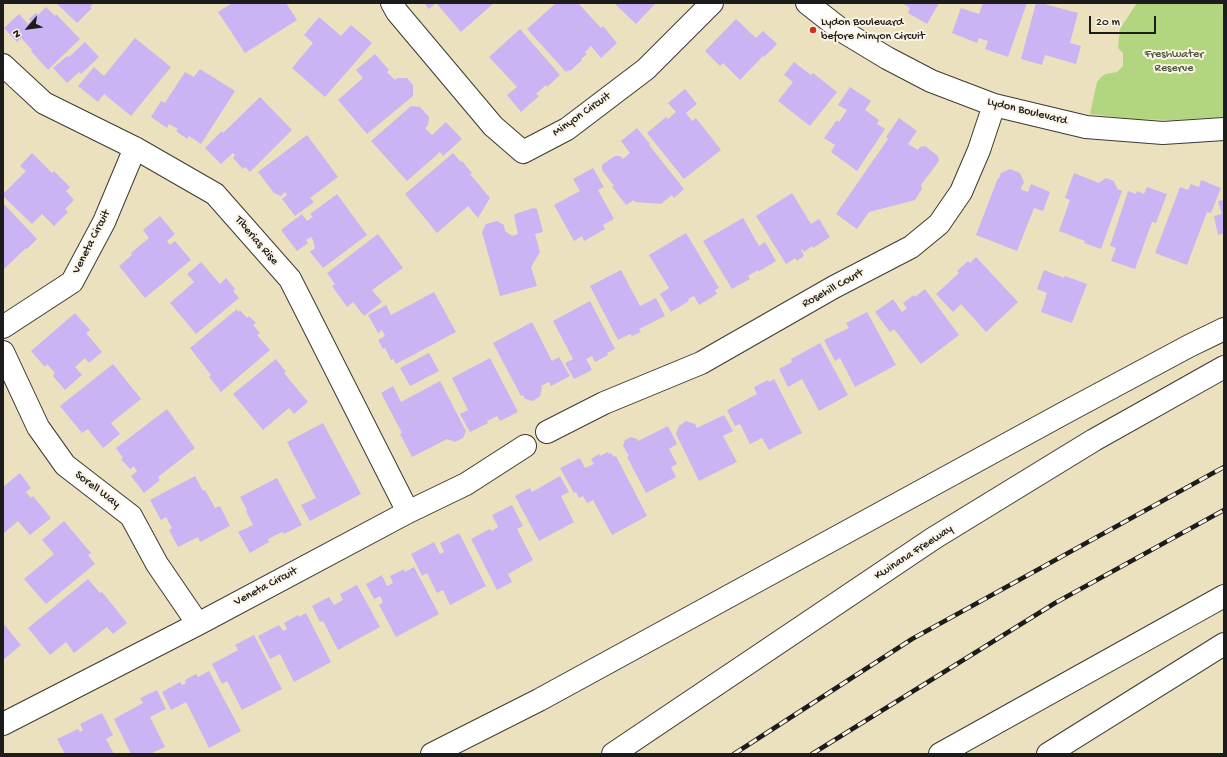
<!DOCTYPE html>
<style>
body{margin:0}
#map{position:relative;width:1227px;height:757px;overflow:hidden;background:#ebe1be;font-family:"Gochi Hand",sans-serif}
canvas{display:block}
.frame{position:absolute;inset:0;border:4px solid #1c1c1c;pointer-events:none}
.north{position:absolute;left:8px;top:8px;width:40px;height:40px;-webkit-text-stroke:3px #fcf5e5;paint-order:stroke;rotate:242deg;font-size:11px;font-weight:700;line-height:16px;text-align:center;color:#1c1c1c}
.north::after{content:'';display:block;margin:auto;width:14px;height:18px;background:#1c1c1c;clip-path:polygon(50% 0,100% 100%,50% 72%,0 100%)}
.scale{position:absolute;left:1089px;top:16px;width:67px;height:18px;box-sizing:border-box;border:2px solid #1c1c1c;border-top:0;padding-left:5px;font-size:12px;line-height:14px;white-space:nowrap;color:#1c1c1c;-webkit-text-stroke:3px #fcf5e5;paint-order:stroke}
</style>
<div id="map">
<canvas width="1227" height="757"></canvas>
<div class="frame"></div>
<div class="north">N</div>
<div class="scale">20 m</div>
</div>
<script>
const c = document.querySelector('canvas').getContext('2d');
c.lineJoin = 'round';
function fillPath(path, color) { c.fillStyle = color; c.fill(path, 'evenodd'); }
const poly = rows => new Path2D(rows.map(r => 'M' + r).join(''));
function strokePath(path, color, width, dash) { c.strokeStyle = color; c.lineWidth = width; c.lineCap = dash ? 'butt' : 'round'; c.setLineDash(dash || []); c.stroke(path); }
function drawText(font, color, halo, rows, align = 'center') {
  c.font = font + ' "Gochi Hand",sans-serif'; c.lineWidth = 4; c.setLineDash([]); c.textBaseline = 'middle'; c.strokeStyle = halo; c.fillStyle = color; for (const [text, x, y, turn = 0] of rows) {
    c.save(); c.translate(x, y); c.rotate((+turn || 0) * Math.PI / 180); c.textAlign = isNaN(turn) ? turn : align; if (halo) c.strokeText(text, 0, 0); c.fillText(text, 0, 0); c.restore();
  }
}
fillPath(poly([
 [1137,3,1224,3,1224,117,1174,120,1133,119,1090,114,1097,82,1101,77,1106,74,1117,72,1123,66,1123,53,1118,48,1120,29]
]), '#b2d67f');
fillPath(poly([
 [56,3,94,3,90,7,92,8,77,23],
 [232,3,286,3,297,20,245,53,218,12],
 [424,3,494,3,461,32,436,3,429,9],
 [556,3,578,3,601,28,603,26,617,43,601,58,591,46,585,52,587,54,581,59,582,60,570,71,569,70,566,72,527,29],
 [614,3,656,3,636,24],
 [902,3,939,3,927,24,908,13,910,8],
 [983,3,1027,3,1008,57,985,49,988,41,979,38,977,43,952,33,961,8,979,14],
 [1036,3,1041,3,1078,13,1070,43,1081,46,1076,64,1045,55,1042,65,1021,59],
 [46,7,55,16,56,14,80,39,48,70,31,51,32,50,21,38,17,42,4,28,19,14,28,24,31,21,29,19,36,13,38,15],
 [319,17,341,36,351,25,372,43,325,97,292,68,313,43,304,35],
 [736,19,756,38,763,31,777,44,764,57,763,56,740,80,723,63,720,66,705,51],
 [520,29,560,75,547,87,546,85,536,94,539,96,521,112,507,95,517,87,489,57],
 [135,38,171,67,131,116,104,94,98,102,78,86,94,67,104,76],
 [85,42,99,57,81,74,79,72,67,83,53,68,67,56,69,57],
 [375,54,389,70,387,72,395,80,397,78,407,78,413,85,413,96,367,134,338,100,363,78,356,70],
 [794,62,811,75,813,73,837,92,810,126,778,101,793,82,784,75],
 [200,69,235,91,201,144,189,136,187,139,176,131,178,129,169,124,167,128,151,117,161,101,165,103,185,72,194,77],
 [850,87,871,101,865,110,879,120,877,124,885,129,857,171,831,152,835,145,824,138,837,120,839,122,847,110,838,105],
 [685,89,697,104,686,113,692,121,696,118,721,150,684,179,647,133,666,117,668,119,676,112,668,103],
 [260,97,292,130,250,172,245,167,243,169,233,158,235,155,233,153,221,164,205,148,222,131,223,133],
 [411,106,420,107,429,117,428,125,425,128,432,135,446,122,462,139,443,156,440,152,407,181,371,141],
 [899,118,917,131,908,144,918,150,920,147,925,146,938,156,939,161,921,185,922,189,915,200,869,212,857,229,836,214,888,139,886,137],
 [637,128,650,144,649,145,684,189,674,198,672,195,661,204,635,202,634,200,626,205,612,187,614,186,602,170,602,165,615,156,620,156,623,159,630,153,621,141],
 [307,135,338,177,310,198,314,202,295,216,282,199,287,195,285,192,281,196,274,193,258,172],
 [32,153,52,173,54,171,70,187,66,191,74,200,65,209,68,212,54,226,42,214,32,224,3,196,3,194,26,171,20,166],
 [453,153,461,162,462,161,472,173,470,174,490,198,478,218,468,206,437,233,405,194],
 [593,168,604,187,598,190,614,219,603,225,605,229,584,241,582,236,574,241,554,205,580,191,573,179],
 [1010,169,1020,173,1024,182,1021,188,1022,190,1028,192,1031,184,1050,192,1043,211,1034,208,1017,251,976,235,998,178,999,179,1001,173],
 [1074,173,1099,183,1100,182,1106,178,1114,181,1117,188,1117,189,1122,191,1101,249,1084,243,1085,241,1059,231,1070,200,1065,198],
 [1201,180,1221,188,1211,213,1207,212,1187,265,1155,253,1180,187,1188,190,1191,184,1199,187],
 [1147,187,1167,194,1156,223,1152,222,1135,269,1111,261,1116,248,1110,246,1128,191,1136,194,1137,191,1144,194],
 [792,193,811,224,819,219,830,237,813,248,812,246,804,252,802,249,801,250,804,256,797,261,795,258,786,264,756,216],
 [337,194,367,235,323,268,310,252,315,248,313,240,311,237,306,240,308,243,297,251,281,230,302,214,307,221,313,217,310,214],
 [1224,200,1224,233,1218,235,1214,216,1222,214,1218,201],
 [3,203,37,239,27,249,26,248,3,270],
 [533,208,537,209,543,232,535,234,540,252,531,267,537,286,500,296,482,232,486,224,497,221,504,225,505,231,512,236,518,234,514,216,515,214],
 [160,216,175,234,167,241,170,245,175,241,191,260,145,298,119,266,132,255,131,253,149,238,143,230],
 [743,218,759,246,765,242,776,261,758,272,758,270,748,276,750,279,732,289,703,241],
 [686,233,719,288,715,290,717,294,699,305,694,296,688,299,689,301,671,312,660,294,669,288,649,255],
 [378,234,403,268,372,290,382,302,364,316,353,302,347,307,332,286,335,284,327,273],
 [976,257,1018,302,986,332,961,304,953,312,936,294,959,273,957,271,968,261,970,263],
 [201,262,220,284,226,278,235,289,233,291,239,298,196,334,170,303,194,282,187,274],
 [621,270,640,306,656,298,665,316,639,329,641,332,632,336,630,334,618,340,590,286],
 [1044,270,1064,278,1065,276,1087,284,1072,323,1041,312,1047,293,1037,289],
 [925,289,959,335,921,364,894,329,890,332,875,312,893,299,902,312,907,308,903,303,914,295,915,297],
 [434,292,456,332,396,364,393,359,391,360,385,348,383,349,378,340,385,336,382,330,378,333,368,315,386,305,391,315],
 [590,301,615,349,607,353,608,355,595,362,592,356,586,359,592,370,574,379,565,363,573,359,553,321],
 [237,309,238,312,240,310,247,318,249,316,256,323,253,325,260,333,257,335,270,350,221,392,209,377,211,375,190,348],
 [867,312,896,365,855,387,840,358,835,361,824,340,849,328,846,323],
 [75,313,90,330,86,333,102,352,89,363,85,358,75,367,82,375,65,390,53,376,55,373,47,364,45,367,31,351],
 [532,322,552,361,559,357,570,376,551,386,549,382,541,386,542,388,540,396,533,401,525,399,523,395,521,396,493,343],
 [820,343,848,395,819,411,802,379,788,387,779,369,792,362,791,359],
 [429,353,439,371,410,386,400,368],
 [490,358,518,412,500,421,497,416,487,421,488,423,470,432,460,414,468,410,452,378],
 [276,359,286,372,284,373,308,402,294,414,289,408,263,430,233,394],
 [113,364,141,399,111,423,120,434,103,448,88,429,82,433,60,406],
 [774,379,802,433,769,450,762,438,750,444,740,424,735,426,727,410,757,394,754,387,768,380,769,382],
 [440,381,466,431,463,438,455,442,447,439,412,457,400,434,402,433,381,393,393,386,401,402],
 [167,409,195,448,158,477,160,480,144,493,131,476,137,471,134,466,130,469,121,459,123,458,116,448],
 [724,415,733,431,723,436,737,462,699,481,676,434,679,426,686,421,695,424,697,428],
 [323,423,361,494,310,521,301,505,316,498,287,442],
 [668,426,677,444,669,449,677,464,671,467,676,477,646,493,627,457,629,456,623,446,625,440,631,437,637,439,638,441],
 [608,452,609,454,611,453,614,457,616,456,647,516,612,535,593,500,587,503,583,496,579,498,576,492,574,493,560,468,580,458,585,468,594,464,591,459,599,454,600,456],
 [20,473,31,488,26,492,31,498,33,496,51,518,30,535,18,521,3,534,3,487],
 [195,476,203,491,205,490,215,508,220,506,230,526,200,542,198,537,178,547,169,530,172,528,166,517,161,520,150,500],
 [560,476,569,492,561,496,574,522,539,541,515,496,530,488,532,492],
 [277,478,302,525,284,534,282,532,268,539,269,542,250,553,238,532,253,525,246,511,247,510,240,497],
 [512,505,523,526,517,529,533,560,508,574,512,582,497,590,471,539,490,529,492,531,498,527,492,515],
 [64,521,91,553,88,555,95,564,46,604,24,579,54,554,42,540],
 [459,533,486,586,450,605,443,590,437,593,427,573,422,576,411,554,434,542,440,554,444,552,440,543],
 [414,567,439,614,396,637,379,605,383,602,380,596,374,599,366,584,382,575,387,586,393,583,390,576,404,569,405,572],
 [88,579,100,593,102,592,127,623,113,634,107,627,74,653,66,642,50,655,28,628],
 [357,585,380,627,338,650,323,621,320,622,312,606,329,597,334,605,343,600,340,594],
 [306,613,331,662,294,682,280,654,270,659,258,636,279,625,283,631,287,629,284,623,298,615,299,617],
 [3,623,21,645,3,660],
 [254,635,282,689,242,710,227,681,222,684,212,664,238,650,235,645],
 [209,671,241,731,209,748,186,702,171,710,162,692,180,682,182,685,186,683,185,680,196,674,198,677],
 [157,690,166,709,150,717,165,747,150,754,131,754,114,719,143,703,140,698],
 [102,713,113,735,106,739,114,754,65,754,57,739,78,729,80,732,83,730,80,724]
]), '#cbb4f3');
const minor = poly([
 [392,3,397,12,493,126,523,152,567,129,646,69,712,3],
 [807,3,844,32,887,58,931,81,994,105,1086,127,1163,133,1224,129],
 [3,65,44,103,135,148,215,194,290,279,408,512],
 [3,327,72,282,104,222,135,148],
 [3,352,38,427,65,465,131,516,157,564,198,624],
 [547,432,604,403,701,363,834,287,911,247,939,224,961,192,979,150,994,105],
 [3,724,198,624,408,512,466,484,525,446]
]);
const highway = poly([
 [432,754,539,700,1066,412,1189,346,1224,329],
 [613,754,934,538,1094,440,1224,367],
 [940,754,1224,596],
 [1048,754,1224,644]
]);
strokePath(minor, '#3b3a34', 24);
strokePath(highway, '#3b3a34', 24);
strokePath(minor, '#fff', 22);
strokePath(highway, '#fff', 22);
const rail = poly([
 [734,754,912,639,1224,467],
 [812,754,1055,603,1224,510]
]);
strokePath(rail, '#1c1c1c', 4.5);
strokePath(rail, '#fcf5e5', 3, [9]);
for (const [x, y, r, color] of [
 [813,30,4,"#c8321e"]
]) { const dot = new Path2D(); dot.arc(x, y, r, 0, 2 * Math.PI); c.fillStyle = color; c.fill(dot); strokePath(dot, '#fcf5e5', 1.5); }
drawText('12px', '#1c1c1c', '#fcf5e5', [
 ["Lydon Boulevard",821,23],
 ["before Minyon Circuit",821,37]
], 'left');
drawText('12px', '#49543a', '#fcf5e5', [
 ["Freshwater",1174,55],
 ["Reserve",1174,69]
]);
drawText('12px', '#1c1c1c', '#fcf5e5', [
 ["Lydon Boulevard",1027,112,14],
 ["Minyon Circuit",582,115,-35],
 ["Tiberias Rise",256,241,49],
 ["Veneta Circuit",92,242,-63],
 ["Rosehill Court",833,289,-29],
 ["Sorell Way",97,490,37],
 ["Kwinana Freeway",914,553,-33],
 ["Veneta Circuit",266,587,-28]
]);
</script>
